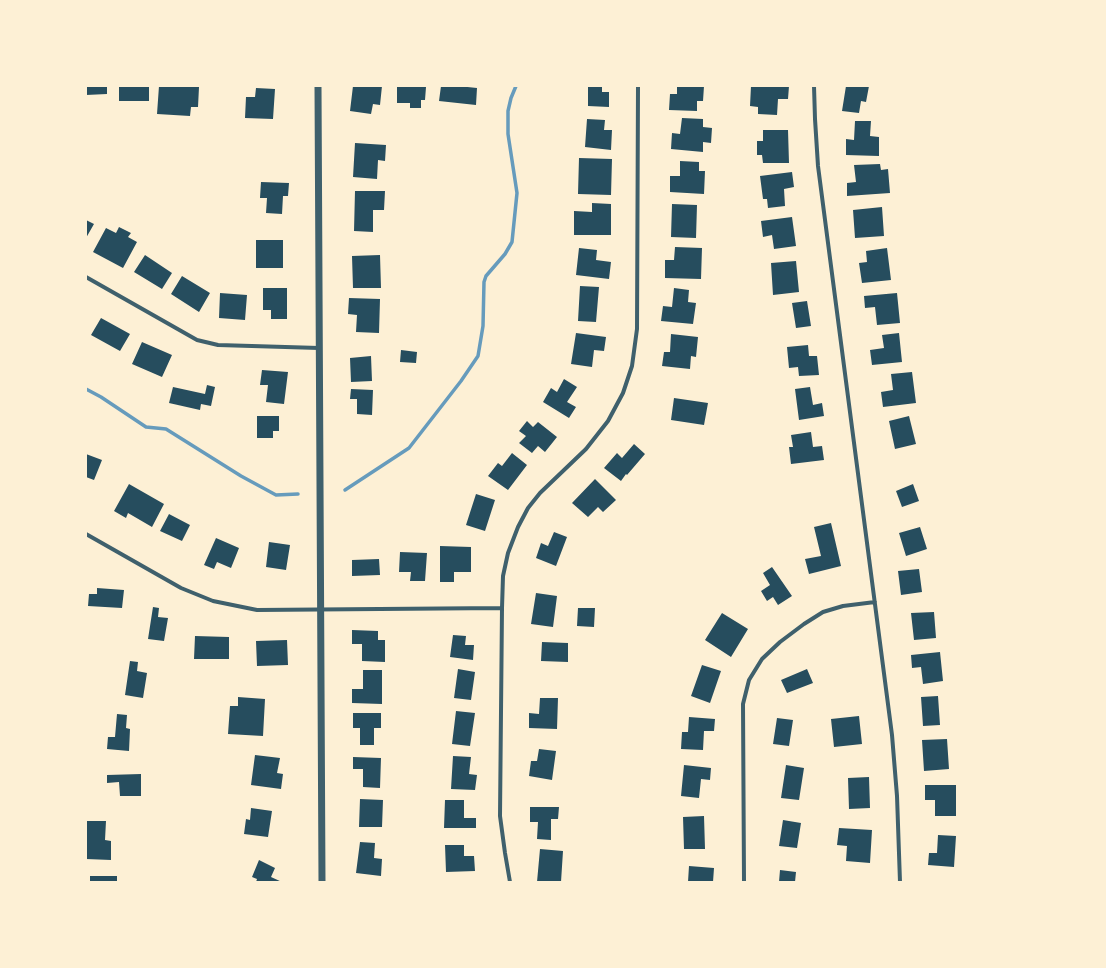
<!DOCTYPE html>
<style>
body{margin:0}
#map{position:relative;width:1106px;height:968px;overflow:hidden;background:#fdf0d5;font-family:Rubik,sans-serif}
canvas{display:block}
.frame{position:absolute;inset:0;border:87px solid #fdf0d5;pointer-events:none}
</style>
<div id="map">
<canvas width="1106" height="968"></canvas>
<div class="frame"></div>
</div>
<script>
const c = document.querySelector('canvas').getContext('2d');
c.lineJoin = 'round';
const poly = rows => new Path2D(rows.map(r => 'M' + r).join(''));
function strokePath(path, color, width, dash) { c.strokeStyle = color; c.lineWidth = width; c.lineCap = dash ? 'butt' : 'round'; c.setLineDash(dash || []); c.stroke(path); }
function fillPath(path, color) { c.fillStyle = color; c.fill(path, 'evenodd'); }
strokePath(poly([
 [86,389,101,397,146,427,166,429,241,476,276,495,298,494],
 [345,490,409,448,461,381,478,356,483,326,484,282,486,276,505,254,512,242,517,193,508,134,508,111,511,98,516,86]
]), '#669bbc', 3.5);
fillPath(poly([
 [86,86,107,86,107,94,86,95],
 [119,86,149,86,149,101,119,101],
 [159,86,199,87,198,107,191,107,190,116,157,114],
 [353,86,382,86,380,105,373,104,371,114,350,111],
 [397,86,426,87,425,100,421,100,421,108,410,108,410,103,397,103],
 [441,86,458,86,477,88,476,105,439,101],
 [588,86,602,86,602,92,609,92,609,107,588,106],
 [677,86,704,86,703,101,697,101,697,111,669,110,670,94,677,94],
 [751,86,789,86,788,99,778,99,777,115,758,114,758,107,750,106],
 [846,86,869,86,866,102,861,101,859,113,842,111],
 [256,88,275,89,273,119,245,118,246,97,255,97],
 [682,118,703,119,703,127,712,128,711,143,703,142,703,152,671,149,672,133,680,134],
 [587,119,605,120,604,130,612,130,611,150,585,147],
 [855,121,871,121,870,136,879,137,879,156,846,155,846,139,854,140],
 [763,130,788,130,789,163,763,163,762,155,757,155,757,141,763,141],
 [355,143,386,145,385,161,378,160,377,179,353,177],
 [579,158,612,159,611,195,578,194],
 [680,161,699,162,699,171,705,171,704,194,670,192,670,176,680,176],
 [880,164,881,170,888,169,890,193,847,196,847,183,856,182,854,165],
 [792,172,794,187,784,189,785,206,768,208,767,199,763,199,760,176],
 [261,182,289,183,288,196,283,196,282,214,266,213,267,198,260,198],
 [355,191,385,191,384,210,373,210,373,232,354,231],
 [592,203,611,204,611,235,574,235,574,211,592,212],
 [672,204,697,205,696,238,671,237],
 [882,207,884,236,855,238,853,210],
 [792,217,796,246,774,249,772,235,763,237,761,221],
 [86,220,94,224,86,238],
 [119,227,131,233,128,237,137,242,123,268,93,252,106,228,116,233],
 [256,240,283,240,283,268,256,268],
 [675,247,702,248,701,279,665,278,665,260,674,260],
 [579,248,597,250,596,260,611,262,609,279,576,275],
 [887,248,891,280,862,283,859,263,867,262,866,251],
 [145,255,172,273,162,289,134,272],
 [380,255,381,288,353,288,352,256],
 [796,261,799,292,773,295,771,263],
 [182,276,210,293,199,312,171,294],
 [580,286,599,287,596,322,578,321],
 [263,288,287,288,287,319,271,319,271,310,263,310],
 [674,288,689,290,688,302,696,303,693,324,661,321,663,306,672,307],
 [220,293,247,295,245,320,219,318],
 [897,293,900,323,877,325,875,307,865,308,864,296],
 [349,298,380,299,379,333,356,332,357,315,348,314],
 [807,301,811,326,796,328,792,303],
 [101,318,130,334,120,351,91,335],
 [576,333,606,337,604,351,594,350,592,367,571,364],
 [899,333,902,362,872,365,870,350,884,348,882,335],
 [671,334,698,337,696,357,691,356,690,369,662,366,664,352,670,352],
 [142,342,172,355,162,377,132,364],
 [808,345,809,356,817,356,819,375,799,376,798,367,789,368,787,347],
 [401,350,417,352,416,363,400,362],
 [371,356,372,381,351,382,350,358],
 [262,370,288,372,284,404,266,402,268,385,260,385],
 [912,372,916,403,883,407,881,392,893,390,891,374],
 [564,379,577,387,567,402,576,407,569,418,543,402,551,388,557,392],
 [207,385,215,387,211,406,201,404,200,410,169,403,173,387,205,394],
 [810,387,813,405,822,403,824,416,799,420,795,389],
 [351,389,373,390,372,415,357,414,357,399,350,399],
 [674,398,708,403,704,425,671,420],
 [257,416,279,416,279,431,273,431,273,438,257,438],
 [909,416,916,444,895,449,889,421],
 [527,421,533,427,538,422,557,437,545,452,538,446,532,453,519,443,526,436,519,431],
 [811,432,813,447,822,446,824,460,791,464,789,447,793,447,791,435],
 [634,444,645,454,627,475,626,474,621,481,604,468,617,453,622,458],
 [512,453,527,465,508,490,488,476,498,463,502,466],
 [86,454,102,460,94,480,86,477],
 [595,479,616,500,603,512,598,507,588,517,572,503],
 [129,484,164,504,152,527,128,513,126,518,114,511],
 [913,484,919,501,902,507,896,491],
 [476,494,495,500,485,531,466,525],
 [169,514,190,525,182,541,160,531],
 [831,523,841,566,809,574,805,559,821,556,814,527],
 [920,527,927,549,906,556,899,533],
 [554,532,567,537,556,566,536,558,541,543,548,546],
 [216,538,239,548,231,568,217,562,214,569,204,565],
 [269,542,290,545,286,570,266,567],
 [440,546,471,547,471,572,454,572,454,582,440,582],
 [400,552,427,553,425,581,410,581,411,572,399,572],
 [379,559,380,575,352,576,352,560],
 [772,567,792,596,778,605,773,597,767,601,761,591,770,585,763,573],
 [919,569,922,592,901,595,898,571],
 [97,588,124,590,122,608,88,606,89,594,97,594],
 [536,593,557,596,553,627,531,624],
 [153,607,159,608,158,617,168,618,164,641,148,639],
 [578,608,595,608,594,627,577,626],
 [934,612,936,638,914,640,911,613],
 [722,613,748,629,731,657,705,640],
 [352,630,378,631,378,640,385,640,385,662,362,661,362,644,352,644],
 [453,635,466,636,465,645,474,645,473,660,450,657],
 [195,636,229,637,229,659,194,659],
 [287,640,288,665,257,666,256,641],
 [542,642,568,643,568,662,541,661],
 [940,652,943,681,923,684,921,667,912,668,911,655],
 [130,661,138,662,137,671,147,673,143,698,125,695],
 [702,665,721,671,710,703,691,696],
 [458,669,475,672,471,700,454,698],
 [807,669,813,683,787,693,781,680],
 [363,670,382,670,382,704,352,703,352,689,363,689],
 [938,696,940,725,923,726,921,697],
 [238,697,265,699,263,736,228,734,230,706,238,706],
 [540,698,558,698,557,729,529,728,529,713,539,714],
 [456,711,475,713,470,746,452,744],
 [353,713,381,713,381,728,374,728,374,745,360,745,360,728,353,728],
 [117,714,127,715,126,728,130,729,129,751,107,749,108,737,115,737],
 [859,716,862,744,834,747,831,719],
 [689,717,715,719,714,731,704,731,703,750,681,749,682,732,688,732],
 [777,718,793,720,789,746,773,744],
 [947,739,949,769,924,771,922,740],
 [539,749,556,751,552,780,529,776,531,761,537,761],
 [255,755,280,758,277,773,283,774,281,789,251,785],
 [453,756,471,757,469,774,477,775,475,790,451,789],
 [353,757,381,758,380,788,363,787,363,769,353,769],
 [684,765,711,768,710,780,701,779,699,798,681,796],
 [786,765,804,768,799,800,781,798],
 [141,774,141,796,120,796,119,782,107,783,107,775],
 [869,777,870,808,849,809,848,778],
 [925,785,956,785,956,816,935,816,935,800,925,800],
 [360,799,383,800,382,827,359,827],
 [445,800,464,800,464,818,476,818,476,828,444,828],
 [530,807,559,807,558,819,551,819,551,840,537,839,538,822,530,822],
 [251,808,272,811,268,837,244,834,246,819,250,820],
 [704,816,705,849,684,849,683,817],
 [783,820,801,823,797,848,779,846],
 [87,821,106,821,105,840,111,841,111,860,86,859],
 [839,828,872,830,870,863,846,861,847,846,837,845],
 [938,835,956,836,954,867,928,865,929,853,937,853],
 [360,842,375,843,374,858,382,859,381,876,356,873],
 [445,845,464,845,464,856,474,856,475,871,446,872],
 [540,849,563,851,561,882,537,882],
 [259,860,275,868,271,877,282,882,256,882,257,879,252,877],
 [689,866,714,868,713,882,688,882],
 [780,870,796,872,795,882,779,882],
 [90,876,117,876,117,882,90,882]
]), '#264d5e');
strokePath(poly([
 [814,86,815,119,818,166,892,735,897,796,900,882],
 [86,277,197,340,218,345,319,348],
 [86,534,181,588,213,601,257,610,502,608],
 [510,882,505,853,500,816,502,608,503,576,508,553,518,527,528,508,540,493,586,449,608,421,623,393,632,366,637,329,638,86],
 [744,882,743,704,749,680,762,659,780,642,804,624,823,612,843,606,875,602]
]), '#3f606c', 4);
strokePath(poly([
 [318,86,322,882]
]), '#3f606c', 7);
</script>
